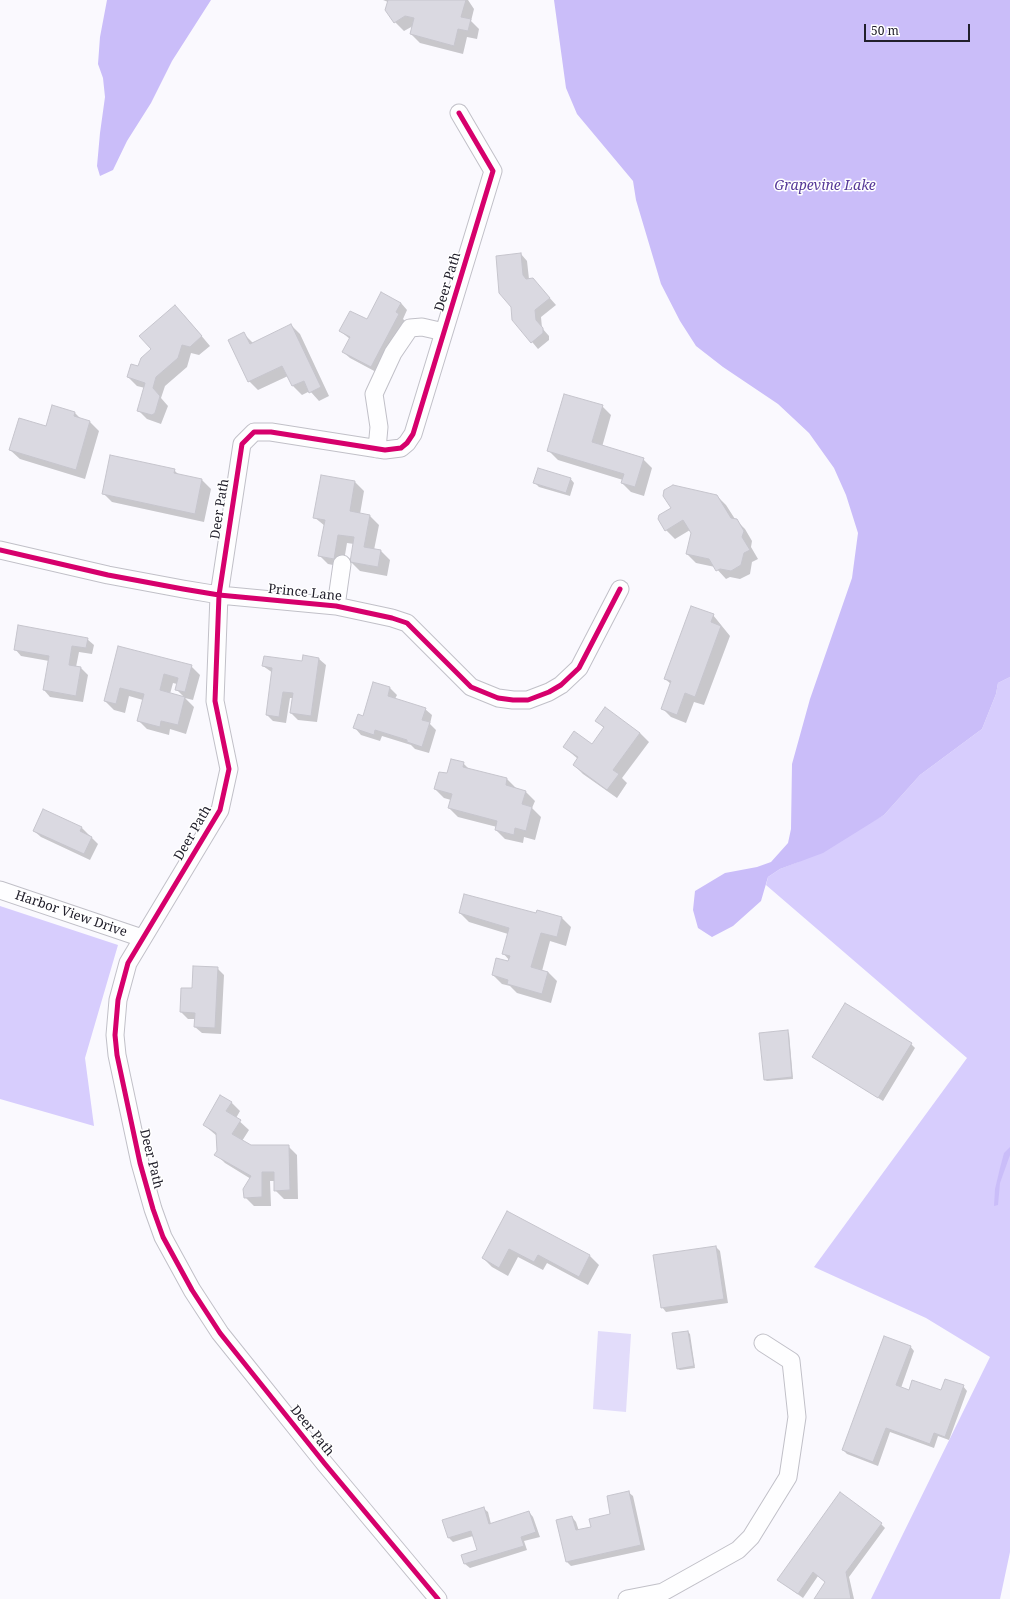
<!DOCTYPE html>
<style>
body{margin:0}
#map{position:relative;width:1010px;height:1599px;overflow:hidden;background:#faf9fe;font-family:"Noto Serif",serif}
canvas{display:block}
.scale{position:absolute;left:864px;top:24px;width:106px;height:18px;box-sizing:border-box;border:2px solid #22202c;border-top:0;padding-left:5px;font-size:12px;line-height:14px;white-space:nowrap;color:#22202c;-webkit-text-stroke:3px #fff;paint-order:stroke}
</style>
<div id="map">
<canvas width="1010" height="1599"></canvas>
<div class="scale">50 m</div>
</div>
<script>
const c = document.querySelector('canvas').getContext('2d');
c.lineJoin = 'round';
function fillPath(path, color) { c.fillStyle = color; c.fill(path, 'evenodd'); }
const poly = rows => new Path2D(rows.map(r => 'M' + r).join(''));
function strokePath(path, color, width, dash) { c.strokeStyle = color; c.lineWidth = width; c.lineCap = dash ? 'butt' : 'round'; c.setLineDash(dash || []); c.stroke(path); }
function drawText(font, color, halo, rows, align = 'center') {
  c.font = font + ' "Noto Serif",serif'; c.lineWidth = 3; c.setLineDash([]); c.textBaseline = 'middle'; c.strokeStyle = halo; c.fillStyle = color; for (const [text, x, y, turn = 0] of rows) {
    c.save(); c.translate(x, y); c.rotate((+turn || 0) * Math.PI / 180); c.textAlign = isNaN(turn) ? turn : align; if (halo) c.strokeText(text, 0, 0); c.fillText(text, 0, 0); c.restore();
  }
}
fillPath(poly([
 [598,1331,631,1334,626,1412,593,1409]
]), '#e2dcfa');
fillPath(poly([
 [1010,677,1010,1552,1000,1599,871,1599,990,1357,926,1318,814,1267,967,1058,766,885,768,877,780,869,798,862,884,815,920,775,982,729,996,694,998,683],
 [0,906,118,945,85,1058,94,1126,0,1099]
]), '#d7cdfd');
fillPath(poly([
 [107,0,211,0,172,61,151,103,127,141,113,170,100,176,97,166,100,133,105,97,103,78,98,64,100,37],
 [554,0,1010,0,1010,677,998,683,996,694,982,729,920,775,884,815,823,853,780,869,768,877,761,901,733,926,712,937,698,928,693,910,695,891,725,873,757,867,771,862,788,843,791,829,792,764,810,699,852,578,858,533,846,495,834,468,809,433,778,404,723,367,696,346,680,321,661,284,636,200,633,181,577,114,566,88],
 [1010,1147,1010,1155,1000,1183,998,1205,994,1206,995,1189,1000,1168,1004,1153]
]), '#cabdf9');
fillPath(poly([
 [383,0,468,0,474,9,471,21,479,29,477,39,467,37,463,54,420,43,411,34,413,26,404,31,395,22,388,2],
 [521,254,527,261,529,279,533,279,556,305,541,317,542,328,549,336,549,340,538,349,513,319],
 [381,293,401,303,407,310,403,319,405,321,378,373,350,358,343,352,350,339,340,331,367,321],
 [184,315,210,346,199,355,191,353,187,367,165,386,161,398,168,406,161,424,147,419,138,410,145,388,137,386,128,377,139,368,152,349],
 [291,325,300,334,329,396,319,401,310,391,302,395,293,386,288,376,258,390,249,381,244,334,253,343],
 [53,406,75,413,82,420,90,422,99,431,85,479,20,459,10,450,46,427],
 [602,406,611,415,602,447,643,459,652,468,644,496,631,492,622,483,623,480,558,460,549,451],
 [174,470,179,475,202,480,211,489,204,522,112,502,103,493],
 [570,478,574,483,570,496,539,487,534,482],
 [355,482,364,491,360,514,370,516,379,525,374,550,381,551,390,560,387,576,360,571,351,562,354,544,347,543,343,567,328,564,319,555,325,526,314,517],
 [717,496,726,505,735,519,745,529,752,541,751,547,758,559,752,562,750,574,740,579,730,577,726,579,715,567,696,563,687,554,692,533,690,530,675,539,666,530],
 [713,615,730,636,704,705,694,702,686,723,671,717,662,708,671,684,665,679],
 [87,639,94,645,92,654,79,652,76,667,81,668,88,675,83,702,50,697,44,690,49,661,21,656,15,649],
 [119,647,191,666,200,675,193,700,185,698,194,707,186,734,170,729,169,735,147,729,138,720,143,700,129,696,125,713,114,710,105,701],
 [173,683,177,684,176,689,184,697,170,694],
 [304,656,319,659,326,665,317,722,298,720,291,713,293,698,290,698,286,723,273,721,267,715,273,673,263,666,303,663],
 [374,683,390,688,397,695,395,699,425,709,432,715,430,724,436,730,429,753,415,749,411,745,382,736,380,741,361,735,355,728,364,717],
 [597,721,640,733,649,742,622,778,627,783,617,798,583,774,574,765,578,759,564,747,592,746,604,728],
 [463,763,469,769,507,779,516,788,526,792,535,801,532,808,541,817,535,840,524,837,523,843,505,839,496,830,497,827,458,817,449,808,451,800,444,798,435,789,448,775],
 [43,811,82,828,98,844,90,860,41,837,34,831],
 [538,912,562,918,571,927,566,946,550,941,542,971,548,972,557,981,551,1003,517,993,510,986,502,984,493,975,509,963,509,960,503,953,508,934,469,922,460,913,537,915],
 [217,968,224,975,221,1034,202,1033,195,1027,196,1019,188,1019,181,1012,193,989],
 [787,1032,789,1033,793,1079,767,1081,765,1080],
 [911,1044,915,1048,883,1101,813,1057],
 [231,1102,240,1111,236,1118,249,1130,242,1141,251,1146,288,1146,297,1155,298,1199,284,1199,275,1190,275,1181,270,1181,271,1206,254,1206,245,1197,251,1179,225,1163,216,1154,218,1151,217,1136,204,1125],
 [507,1212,590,1256,599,1265,588,1285,547,1263,543,1270,518,1257,508,1276,492,1267,483,1258],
 [716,1247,720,1251,728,1303,666,1312,662,1307],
 [688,1332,690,1334,695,1368,680,1370,678,1369],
 [910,1346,914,1351,901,1388,910,1391,941,1392,963,1386,967,1391,949,1440,938,1436,934,1448,890,1432,878,1466,847,1454,843,1450],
 [628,1492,633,1496,645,1550,571,1566,567,1562,572,1517,576,1522,579,1531,592,1528,612,1515],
 [483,1508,488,1512,491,1524,529,1512,533,1517,540,1537,524,1541,527,1550,470,1568,465,1564,463,1555,478,1551,473,1536,453,1542,449,1538,444,1521],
 [881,1524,885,1528,849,1577,854,1599,815,1599,826,1583,818,1576,803,1598,778,1580]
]), '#0003');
const building = poly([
 [388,0,466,0,461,17,471,19,468,31,458,29,454,46,410,34,414,18,405,16,394,23,385,10,388,0],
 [521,253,523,275,526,279,533,278,550,298,535,310,536,320,543,328,543,333,531,343,512,320,511,307,499,293,496,256,521,253],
 [381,292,401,303,396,312,399,314,371,367,342,352,350,337,339,331,350,311,367,319,381,292],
 [175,305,202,336,190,347,182,345,178,358,156,377,153,388,160,396,155,413,152,415,137,411,145,383,127,377,131,364,138,366,141,358,151,349,139,336,175,305],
 [291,324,321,387,309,393,304,381,292,386,282,366,248,382,228,340,244,332,250,344,291,324],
 [564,394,603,405,592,442,644,458,635,487,621,483,624,474,547,451,564,394],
 [52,405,75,412,74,416,90,421,76,470,9,450,19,418,46,426,52,405],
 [110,455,175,469,174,473,202,479,195,514,102,494,110,455],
 [538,468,571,478,566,493,533,483,538,468],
 [321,475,355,481,350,511,370,515,364,547,381,550,378,567,350,562,354,537,338,535,334,559,318,556,325,520,313,518,321,475],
 [673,485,717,495,731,518,737,519,744,531,742,537,750,550,744,553,741,565,731,571,720,569,716,571,709,559,686,554,691,533,683,520,665,531,658,519,659,515,671,508,663,496,664,490,673,485],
 [691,606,714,614,711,622,721,626,695,697,685,693,677,715,661,709,671,681,664,679,691,606],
 [18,625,88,638,86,648,72,646,69,665,81,667,76,696,43,690,49,656,14,650,18,625],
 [118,646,192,665,185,692,175,690,178,678,164,674,160,690,185,697,178,725,161,721,160,727,137,721,144,694,120,688,116,704,104,701,118,646],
 [303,655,319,658,311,716,290,713,293,693,283,692,279,717,266,715,272,668,262,666,264,656,302,661,303,655],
 [373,682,390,687,388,696,426,708,422,720,430,722,422,747,407,742,407,740,375,730,374,735,353,728,358,714,363,716,373,682],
 [605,707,640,733,613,770,619,774,607,790,573,765,578,757,563,747,574,731,592,744,604,727,595,721,605,707],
 [451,759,464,762,463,767,507,778,506,785,526,791,522,804,532,807,526,831,515,828,514,835,495,830,497,821,448,808,452,794,434,789,439,772,447,773,451,759],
 [43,809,82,827,80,831,92,837,84,854,33,831,43,809],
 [464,894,536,913,537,910,562,917,557,937,541,933,531,967,548,972,542,994,507,984,508,980,492,975,496,958,508,961,510,956,502,954,509,928,459,913,464,894],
 [193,966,218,967,215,1028,194,1027,195,1013,180,1012,181,988,192,988,193,966],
 [845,1003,912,1043,878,1098,812,1057,845,1003],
 [788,1030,792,1077,764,1080,759,1033,788,1030],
 [220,1095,232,1102,226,1111,241,1120,232,1134,251,1145,289,1145,290,1190,274,1191,274,1172,262,1172,262,1197,244,1198,243,1189,251,1176,214,1155,217,1151,216,1133,203,1125,220,1095],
 [507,1211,590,1255,579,1277,538,1255,534,1262,509,1249,499,1268,482,1258,507,1211],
 [716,1246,724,1299,661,1308,653,1255,716,1246],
 [688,1331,694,1366,677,1369,672,1333,688,1331],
 [884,1336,911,1346,896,1385,909,1390,912,1380,941,1390,945,1379,964,1385,945,1437,934,1433,930,1444,886,1428,873,1462,842,1450,884,1336],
 [629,1491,641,1545,566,1562,556,1520,572,1516,576,1530,591,1527,589,1519,610,1514,607,1496,629,1491],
 [840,1492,882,1523,846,1572,851,1599,814,1599,825,1582,813,1572,798,1594,777,1580,840,1492],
 [484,1507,489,1524,529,1511,536,1532,521,1537,524,1546,464,1564,461,1555,477,1550,471,1531,448,1538,442,1520,484,1507]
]);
fillPath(building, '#dad9e1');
strokePath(building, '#c6c5cd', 1);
const minor = poly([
 [377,449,379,427,374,394,393,353,410,328,422,327,444,332],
 [0,550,108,575,183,589,219,595,336,606,392,618,407,623,471,687,498,698,513,700,528,700,549,692,561,685,579,668,620,589],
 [336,606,342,564],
 [0,890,142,938],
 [438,1599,325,1464,220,1333,192,1290,163,1237,153,1209,140,1163,117,1055,115,1035,118,1000,128,963,220,810,229,769,215,701,219,595,242,444,254,432,271,432,385,450,401,448,407,443,413,434,493,171,459,113],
 [627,1599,663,1592,738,1550,751,1537,788,1477,797,1417,791,1361,763,1343]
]);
strokePath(minor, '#c1c0c8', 19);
strokePath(minor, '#fefeff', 17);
strokePath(poly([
 [0,550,108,575,183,589,219,595,336,606,392,618,407,623,471,687,498,698,513,700,528,700,549,692,561,685,579,668,620,589],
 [438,1599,325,1464,220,1333,192,1290,163,1237,153,1209,140,1163,117,1055,115,1035,118,1000,128,963,220,810,229,769,215,701,219,595,242,444,254,432,271,432,385,450,401,448,407,443,413,434,493,171,459,113]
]), '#d6006c', 5);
drawText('13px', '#22202c', '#fff', [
 ["Deer Path",448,282,-73],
 ["Deer Path",220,509,-81],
 ["Prince Lane",305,593,6],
 ["Deer Path",193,833,-60],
 ["Harbor View Drive",71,914,19],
 ["Deer Path",151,1159,76],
 ["Deer Path",312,1431,51]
]);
drawText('italic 14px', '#563998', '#fff', [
 ["Grapevine Lake",825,186]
]);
</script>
